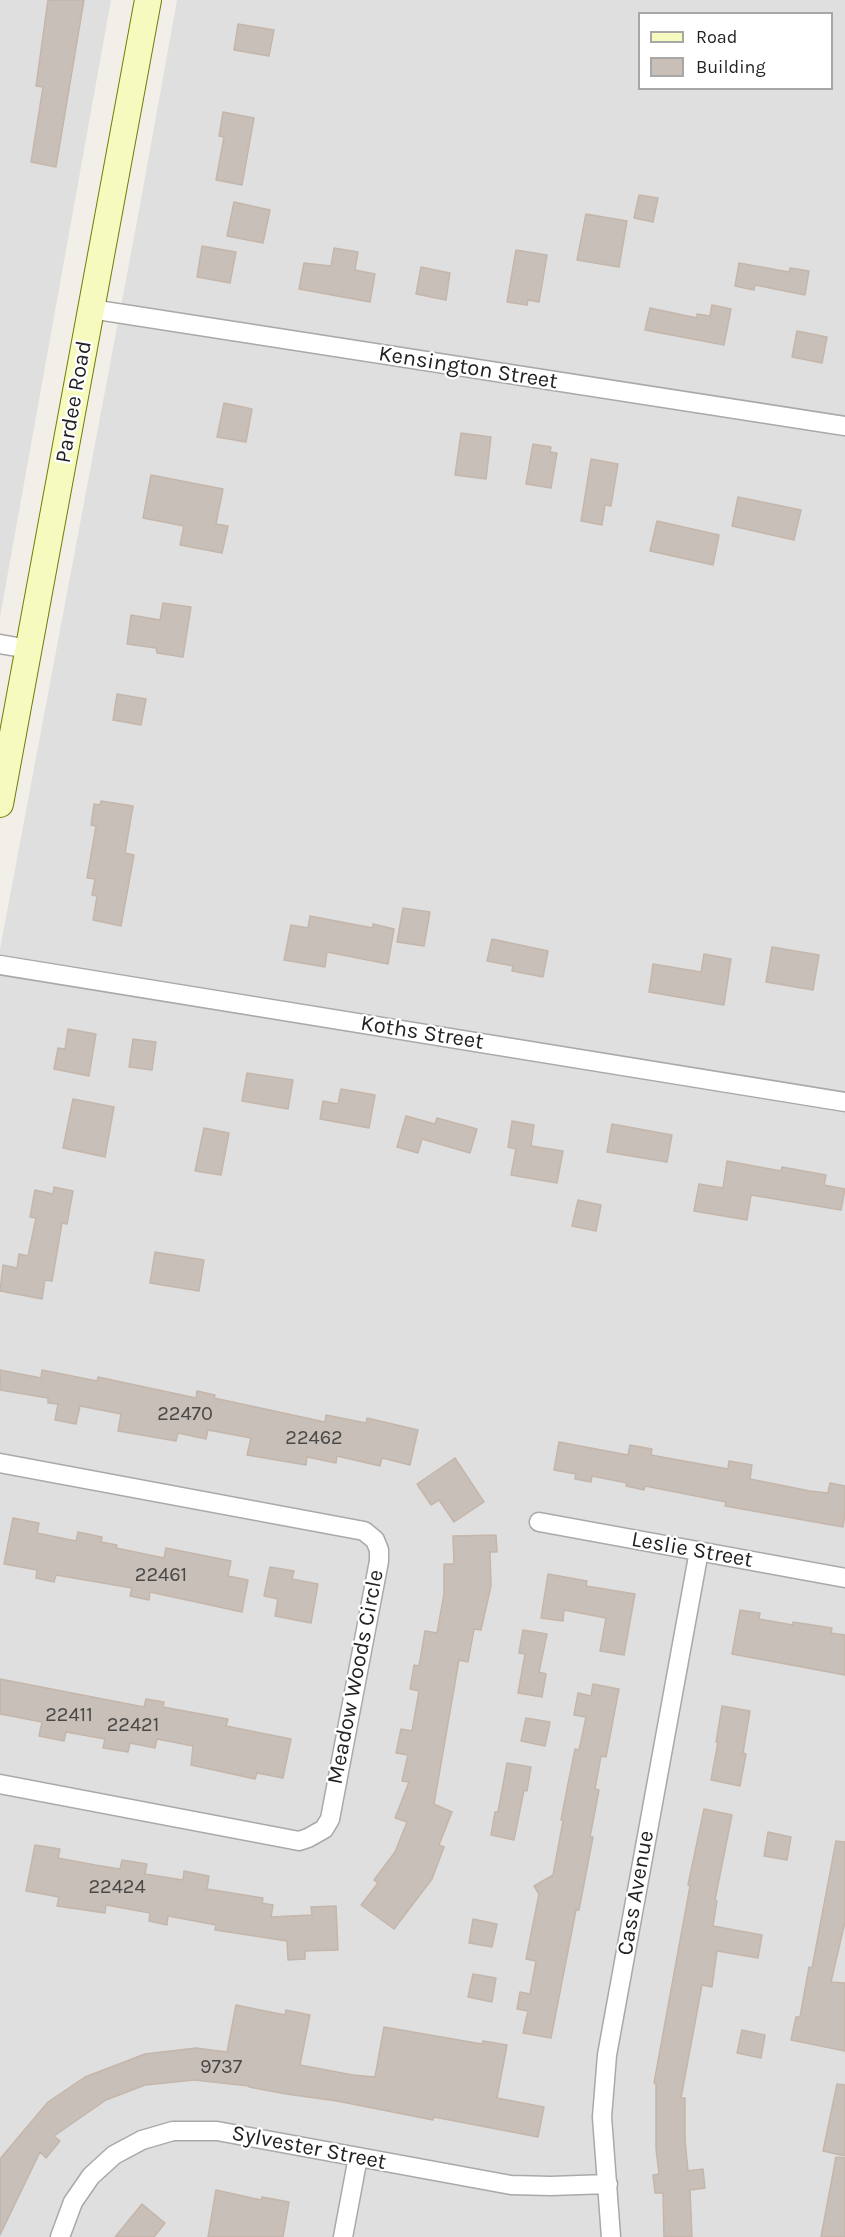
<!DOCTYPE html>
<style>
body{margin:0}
#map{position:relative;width:845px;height:2237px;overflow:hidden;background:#f2efe9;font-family:Karla,sans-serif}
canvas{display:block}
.legend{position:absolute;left:638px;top:12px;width:195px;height:78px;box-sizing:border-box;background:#fff;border:2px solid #a7a7a7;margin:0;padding:8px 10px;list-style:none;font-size:18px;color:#222}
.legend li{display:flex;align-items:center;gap:12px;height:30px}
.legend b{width:30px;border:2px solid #a7a7a7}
</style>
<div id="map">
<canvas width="845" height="2237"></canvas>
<ul class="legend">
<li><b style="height:8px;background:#f7fabf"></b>Road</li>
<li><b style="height:16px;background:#c7bfb8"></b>Building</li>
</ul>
</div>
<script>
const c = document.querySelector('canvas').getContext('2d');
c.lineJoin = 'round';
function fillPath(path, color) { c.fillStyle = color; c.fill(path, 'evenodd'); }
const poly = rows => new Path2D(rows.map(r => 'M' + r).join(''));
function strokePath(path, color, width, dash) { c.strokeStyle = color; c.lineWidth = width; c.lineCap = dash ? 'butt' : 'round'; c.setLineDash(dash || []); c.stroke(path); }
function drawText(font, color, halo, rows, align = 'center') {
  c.font = font + ' Karla,sans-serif'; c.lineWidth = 4.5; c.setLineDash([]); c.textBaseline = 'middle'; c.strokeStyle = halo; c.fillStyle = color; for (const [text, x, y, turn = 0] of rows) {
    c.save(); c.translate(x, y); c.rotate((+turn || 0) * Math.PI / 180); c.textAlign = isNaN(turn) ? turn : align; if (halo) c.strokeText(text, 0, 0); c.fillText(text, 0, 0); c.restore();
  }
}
fillPath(poly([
 [0,0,111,0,0,617],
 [177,0,845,0,845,2237,0,2237,0,949,140,205],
 [640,14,832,14,832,88,640,88]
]), '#e0dfdf');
const building = poly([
 [48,0,84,0,56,167,31,162,43,87,36,86,48,0],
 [238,24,274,30,269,56,234,50,238,24],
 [223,112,254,118,242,185,216,180,224,137,219,136,223,112],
 [639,195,658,198,653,222,634,218,639,195],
 [234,202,270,210,263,243,227,236,234,202],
 [586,214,627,221,619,267,577,260,586,214],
 [202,246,236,252,230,283,197,277,202,246],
 [334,248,358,252,355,270,375,274,370,302,299,289,304,263,331,266,334,248],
 [516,250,547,255,539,302,528,300,527,305,507,302,516,250],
 [739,263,789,272,790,268,809,271,805,295,755,285,754,290,735,286,739,263],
 [421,267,450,273,446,300,416,294,421,267],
 [712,305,731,309,724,345,645,330,650,308,697,318,697,314,710,316,712,305],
 [797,331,827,337,822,363,792,357,797,331],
 [224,403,252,409,246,442,217,437,224,403],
 [461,433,491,437,486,479,455,475,461,433],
 [533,444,551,447,550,452,557,453,551,488,526,484,533,444],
 [591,459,618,464,611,506,605,505,602,525,581,521,591,459],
 [151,475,223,489,216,524,228,526,222,553,180,545,184,526,143,518,151,475],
 [738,497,801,510,794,540,732,526,738,497],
 [657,521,719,535,713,565,650,551,657,521],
 [163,603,191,607,183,657,157,653,156,648,127,644,131,615,160,620,163,603],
 [117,694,146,699,141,725,113,720,117,694],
 [101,801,133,806,125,853,134,855,121,926,93,920,97,896,92,895,95,879,87,878,96,826,91,825,94,804,100,805,101,801],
 [403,908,430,912,424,946,397,942,403,908],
 [310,916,373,928,373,924,394,929,388,964,327,952,325,967,284,960,291,925,308,928,310,916],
 [492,939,548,951,543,977,512,971,513,966,487,961,492,939],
 [772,947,819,955,813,990,766,982,772,947],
 [704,954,731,959,724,1005,649,992,653,964,701,972,704,954],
 [68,1029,96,1034,89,1076,54,1069,58,1048,65,1049,68,1029],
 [133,1039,156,1042,152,1070,129,1067,133,1039],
 [247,1073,293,1080,288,1109,242,1101,247,1073],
 [341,1089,375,1095,369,1128,320,1119,323,1101,338,1104,341,1089],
 [73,1099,114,1107,105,1157,63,1148,73,1099],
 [406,1116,435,1124,437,1118,477,1129,470,1153,422,1139,418,1153,397,1147,406,1116],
 [512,1121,534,1125,531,1146,563,1151,557,1183,511,1175,516,1149,508,1147,512,1121],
 [612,1124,672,1135,667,1162,607,1152,612,1124],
 [204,1128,229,1133,221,1175,195,1171,204,1128],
 [727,1161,781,1171,782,1167,826,1175,824,1185,845,1189,841,1210,751,1195,747,1220,694,1211,699,1184,723,1188,727,1161],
 [54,1187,73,1191,67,1224,62,1223,52,1281,45,1280,42,1299,0,1291,3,1265,17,1268,19,1254,28,1256,36,1218,30,1217,35,1190,53,1194,54,1187],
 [578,1200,601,1205,596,1231,572,1226,578,1200],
 [155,1252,204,1260,199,1291,150,1283,155,1252],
 [0,1370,41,1378,42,1370,97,1381,98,1377,196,1398,197,1391,215,1395,214,1398,325,1422,326,1415,366,1423,367,1418,418,1430,410,1465,382,1458,380,1466,337,1456,336,1463,307,1457,306,1465,247,1455,251,1438,208,1430,206,1439,178,1433,176,1441,118,1431,121,1414,80,1406,76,1424,55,1420,58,1404,48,1403,48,1398,0,1390,0,1370],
 [559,1442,628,1455,630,1445,652,1449,651,1455,728,1469,729,1461,752,1465,750,1479,810,1491,828,1493,830,1483,845,1486,845,1514,843,1527,725,1506,726,1502,645,1486,644,1490,626,1486,627,1483,592,1476,591,1482,575,1479,576,1474,554,1470,559,1442],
 [455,1458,484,1502,454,1522,439,1500,431,1505,417,1484,455,1458],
 [13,1518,39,1523,37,1533,76,1541,78,1532,102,1537,101,1542,117,1545,116,1548,164,1558,166,1548,231,1561,228,1576,248,1580,242,1612,150,1592,149,1600,130,1596,132,1588,56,1575,54,1582,36,1578,37,1570,4,1564,13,1518],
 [496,1535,497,1552,490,1552,491,1586,481,1630,474,1629,468,1662,459,1660,434,1804,452,1812,439,1845,444,1847,432,1879,394,1929,361,1905,378,1883,374,1880,395,1852,407,1822,395,1818,409,1782,402,1781,408,1755,396,1753,401,1729,412,1731,419,1691,410,1689,414,1665,419,1666,425,1631,437,1633,444,1594,444,1564,454,1564,453,1536,496,1535],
 [270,1567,294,1571,292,1579,318,1584,311,1623,275,1616,278,1599,264,1596,270,1567],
 [548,1574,587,1581,586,1586,635,1594,624,1655,600,1651,606,1618,564,1610,563,1621,541,1618,548,1574],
 [740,1610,760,1613,759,1619,793,1625,793,1622,832,1628,831,1633,845,1635,845,1675,732,1654,740,1610],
 [523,1630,547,1634,539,1672,546,1674,542,1697,518,1693,525,1654,519,1653,523,1630],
 [0,1679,144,1707,146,1699,164,1702,163,1707,228,1719,226,1726,291,1739,283,1778,257,1773,255,1779,191,1765,193,1746,157,1739,155,1748,130,1743,128,1752,103,1748,105,1739,66,1732,64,1741,39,1736,42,1722,0,1714,0,1679],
 [593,1684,619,1689,606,1757,601,1756,595,1789,599,1790,590,1837,593,1837,579,1910,576,1910,551,2038,523,2033,528,2011,517,2009,520,1992,530,1994,536,1961,526,1959,539,1894,534,1886,553,1875,563,1821,561,1820,568,1784,575,1749,579,1750,586,1717,574,1715,578,1693,591,1696,593,1684],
 [722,1706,750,1711,743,1753,746,1754,740,1786,711,1780,718,1742,716,1742,722,1706],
 [526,1718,550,1722,545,1746,521,1741,526,1718],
 [507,1763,531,1767,527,1791,524,1790,514,1840,491,1835,495,1812,498,1812,507,1763],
 [704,1809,732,1815,715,1900,717,1901,713,1926,762,1935,758,1958,717,1951,712,1987,702,1985,681,2098,685,2098,685,2140,688,2171,703,2169,705,2188,690,2190,692,2237,664,2237,663,2193,655,2193,653,2175,659,2174,656,2149,656,2084,654,2083,690,1886,688,1885,704,1809],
 [768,1832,791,1837,787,1860,764,1856,768,1832],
 [836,1841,845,1842,845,1922,831,1982,845,1983,845,2051,791,2040,796,2017,800,2017,809,1967,812,1968,836,1841],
 [35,1845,60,1849,58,1858,95,1865,120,1869,122,1860,147,1864,145,1874,183,1880,184,1871,209,1876,207,1889,263,1898,262,1903,273,1905,271,1917,312,1915,311,1907,336,1906,338,1950,305,1951,305,1959,288,1960,287,1941,215,1930,216,1925,168,1916,167,1925,149,1921,150,1913,106,1905,105,1913,57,1906,59,1897,26,1891,35,1845],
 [473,1919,497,1924,492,1947,469,1943,473,1919],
 [473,1974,496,1978,492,2002,468,1997,473,1974],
 [236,2005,285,2015,286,2010,310,2015,300,2065,353,2075,375,2077,384,2027,482,2044,483,2041,507,2045,497,2098,544,2107,538,2137,434,2117,433,2120,337,2101,286,2094,249,2087,249,2086,194,2080,145,2085,106,2100,54,2136,60,2141,46,2158,40,2152,0,2235,0,2159,48,2102,85,2077,145,2054,196,2048,227,2052,236,2005],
 [742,2030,765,2035,761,2058,737,2053,742,2030],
 [837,2084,845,2085,845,2156,823,2151,837,2084],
 [836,2157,845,2158,845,2237,821,2237,836,2157],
 [216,2190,261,2200,262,2197,289,2202,283,2237,208,2237,216,2190],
 [142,2204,165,2223,154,2237,115,2237,142,2204]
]);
fillPath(building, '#c7bfb8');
strokePath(building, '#c4b6ab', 1.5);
const street = poly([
 [91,309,845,426],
 [0,644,29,649],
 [0,965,845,1102],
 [0,1463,364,1531,375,1540,379,1550,379,1561,330,1819,324,1829,308,1838,299,1841,0,1784],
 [539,1522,845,1578],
 [60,2237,73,2202,91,2176,114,2155,142,2140,173,2131,217,2131,511,2185,551,2186,608,2184],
 [343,2237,358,2157],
 [611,2237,602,2117,607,2055,699,1551]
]);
const secondary = poly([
 [0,804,148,0]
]);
strokePath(street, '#a9a9a9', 21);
strokePath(secondary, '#707d05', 28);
strokePath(street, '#fff', 18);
strokePath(secondary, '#f7fabf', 26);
drawText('20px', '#4b4948', null, [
 ["22470",185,1414],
 ["22462",314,1438],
 ["22461",161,1575],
 ["22411",69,1715],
 ["22421",133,1725],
 ["22424",117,1887],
 ["9737",221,2067]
]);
drawText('22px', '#222', '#fff', [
 ["Kensington Street",468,368,9],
 ["Pardee Road",74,402,-80],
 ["Koths Street",422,1033,9],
 ["Leslie Street",692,1550,10],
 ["Meadow Woods Circle",356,1677,-79],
 ["Cass Avenue",636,1893,-80],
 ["Sylvester Street",309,2148,11]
]);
</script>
